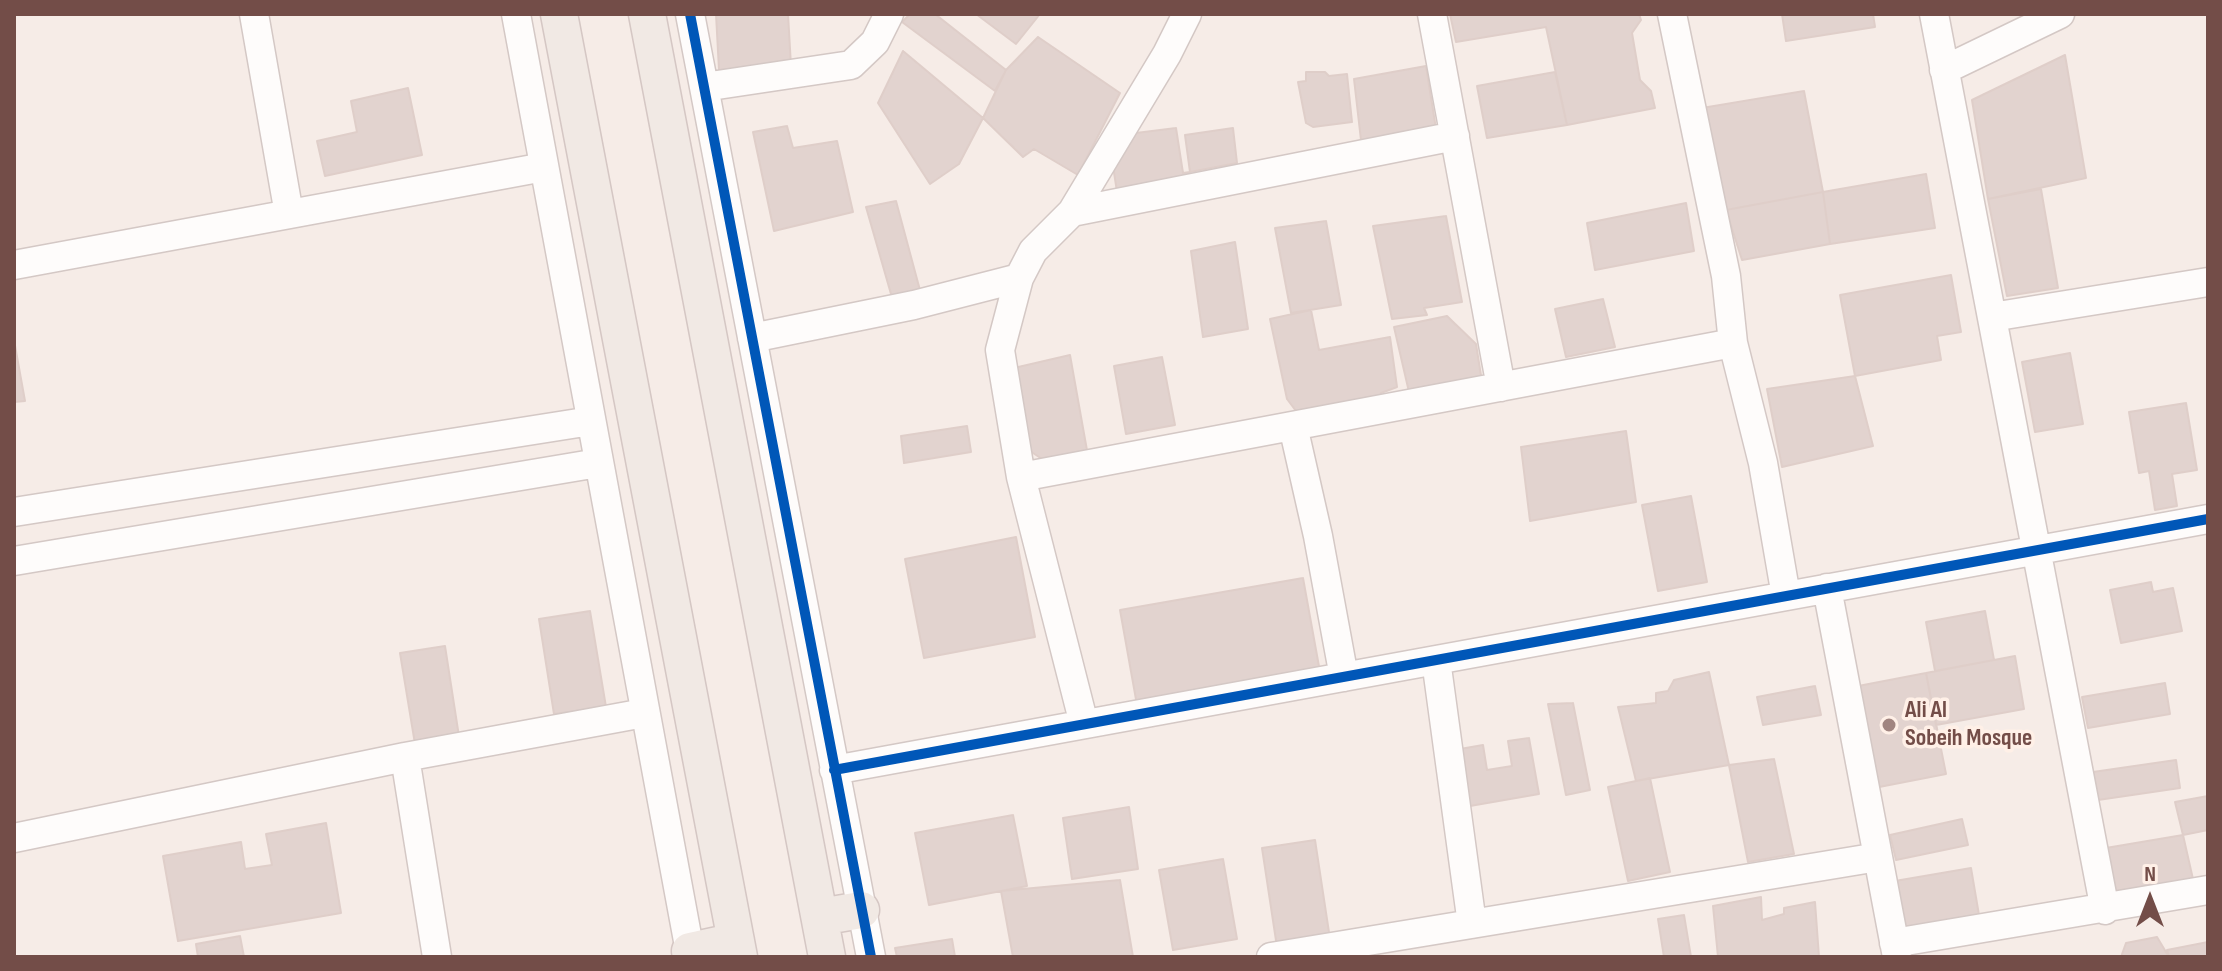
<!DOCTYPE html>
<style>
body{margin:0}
#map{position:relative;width:2222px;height:971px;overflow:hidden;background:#f6ece7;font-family:"Sofia Sans Condensed",sans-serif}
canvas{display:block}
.frame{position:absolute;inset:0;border:16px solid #734d48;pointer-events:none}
.north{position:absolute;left:2110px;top:859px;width:80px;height:80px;-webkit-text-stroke:6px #fff0e7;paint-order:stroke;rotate:0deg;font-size:22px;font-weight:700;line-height:32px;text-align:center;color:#734d48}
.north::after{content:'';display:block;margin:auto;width:28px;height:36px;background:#734d48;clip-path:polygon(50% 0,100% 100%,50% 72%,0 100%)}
</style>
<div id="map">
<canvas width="2222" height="971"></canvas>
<div class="frame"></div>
<div class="north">N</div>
</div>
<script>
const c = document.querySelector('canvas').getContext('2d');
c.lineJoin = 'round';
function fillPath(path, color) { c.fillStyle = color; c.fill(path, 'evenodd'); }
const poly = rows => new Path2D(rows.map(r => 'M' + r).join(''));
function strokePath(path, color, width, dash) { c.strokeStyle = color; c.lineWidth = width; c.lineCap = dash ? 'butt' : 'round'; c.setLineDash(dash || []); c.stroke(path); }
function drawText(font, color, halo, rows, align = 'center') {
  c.font = font + ' "Sofia Sans Condensed",sans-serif'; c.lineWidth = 7; c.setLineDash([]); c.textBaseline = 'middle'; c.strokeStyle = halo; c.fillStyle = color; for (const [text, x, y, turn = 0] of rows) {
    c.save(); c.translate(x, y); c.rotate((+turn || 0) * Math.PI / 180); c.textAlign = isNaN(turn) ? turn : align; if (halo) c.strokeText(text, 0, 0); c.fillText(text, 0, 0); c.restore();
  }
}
const building = poly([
 [716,14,788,14,791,66,719,70,716,14],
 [910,14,935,14,1006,70,995,91,902,22,910,14],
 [976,14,1040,14,1016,44,976,14],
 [1450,14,1639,14,1641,20,1632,33,1640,80,1651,91,1655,108,1567,125,1546,27,1456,42,1450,14],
 [1782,14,1873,14,1875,27,1786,41,1782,14],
 [1038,37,1120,93,1078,175,1034,149,1023,157,983,118,1006,70,1038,37],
 [903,51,983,118,959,164,930,184,878,103,903,51],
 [2065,55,2086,178,1988,199,1972,100,2065,55],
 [1426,66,1437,135,1362,149,1354,79,1426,66],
 [1306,72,1325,72,1329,76,1347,74,1352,122,1313,127,1306,123,1298,82,1306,81,1306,72],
 [1555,72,1567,125,1487,138,1477,86,1555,72],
 [408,88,422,155,325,176,317,141,357,132,351,101,408,88],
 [1804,91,1823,192,1726,210,1702,108,1804,91],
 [787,126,793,148,837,141,853,212,774,231,753,132,787,126],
 [1176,128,1183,173,1190,172,1192,187,1118,198,1113,166,1136,133,1176,128],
 [1233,128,1237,163,1190,172,1185,135,1233,128],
 [1926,174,1935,228,1830,244,1823,192,1926,174],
 [2041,189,2058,288,2007,296,1988,199,2041,189],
 [1823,192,1830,244,1742,260,1726,210,1823,192],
 [896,201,921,294,893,301,866,207,896,201],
 [1686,203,1694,251,1595,270,1587,223,1686,203],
 [1446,216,1462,302,1424,308,1427,315,1392,319,1373,226,1446,216],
 [1326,221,1341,305,1291,313,1275,228,1326,221],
 [1235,242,1248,329,1203,337,1191,251,1235,242],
 [1951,275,1961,332,1937,336,1941,360,1855,376,1840,295,1951,275],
 [1603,299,1615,347,1566,357,1555,309,1603,299],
 [1311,310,1319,350,1390,337,1397,387,1381,393,1380,409,1302,419,1287,399,1270,319,1311,310],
 [1447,316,1476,344,1482,382,1409,392,1394,327,1447,316],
 [14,340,25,401,14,402,14,340],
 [2070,353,2083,424,2035,432,2022,362,2070,353],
 [1070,355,1088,456,1048,463,1030,451,1014,368,1070,355],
 [1162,357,1175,425,1126,434,1114,366,1162,357],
 [1855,376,1873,446,1782,467,1767,389,1855,376],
 [2186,403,2197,470,2172,474,2177,506,2155,510,2149,471,2139,473,2129,412,2186,403],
 [967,426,971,452,904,463,901,436,967,426],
 [1626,431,1636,502,1530,521,1521,447,1626,431],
 [1691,496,1707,582,1658,591,1642,505,1691,496],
 [1016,537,1035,637,924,658,905,559,1016,537],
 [1303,578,1320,672,1137,705,1120,610,1303,578],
 [2151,582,2153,592,2173,588,2182,631,2121,643,2110,590,2151,582],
 [590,611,606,707,554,714,539,619,590,611],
 [1985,611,1994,660,1935,671,1926,622,1985,611],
 [445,646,460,743,416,750,400,653,445,646],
 [2015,656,2024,709,1936,725,1926,673,2015,656],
 [1709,672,1729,765,1636,781,1618,707,1656,703,1656,693,1668,691,1674,680,1709,672],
 [1926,673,1946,774,1874,788,1853,687,1926,673],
 [2165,683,2170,714,2088,728,2082,697,2165,683],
 [1815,686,1821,715,1763,725,1757,697,1815,686],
 [1573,703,1590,790,1566,795,1548,704,1573,703],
 [1529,738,1539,794,1470,806,1460,749,1483,745,1487,770,1512,766,1508,741,1529,738],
 [1774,759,1794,854,1748,862,1729,765,1774,759],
 [2176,760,2180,788,2098,800,2093,772,2176,760],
 [1650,778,1670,872,1628,881,1608,787,1650,778],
 [2208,796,2208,830,2183,835,2175,802,2208,796],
 [1129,807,1138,869,1072,879,1063,818,1129,807],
 [1013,815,1027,886,929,905,915,833,1013,815],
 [1962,819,1968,845,1896,860,1890,835,1962,819],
 [326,823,341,913,178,941,163,856,241,842,245,869,272,865,266,834,326,823],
 [2183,835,2195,888,2110,904,2100,849,2183,835],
 [1315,840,1330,939,1277,947,1262,848,1315,840],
 [1223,859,1237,939,1173,950,1159,870,1223,859],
 [1971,868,1980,921,1904,934,1895,881,1971,868],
 [1120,880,1133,957,1013,957,1001,891,1120,880],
 [1761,897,1762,920,1784,914,1784,908,1815,902,1819,957,1718,957,1713,906,1761,897],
 [1684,915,1691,957,1664,957,1658,919,1684,915],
 [240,936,244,957,198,957,196,944,240,936],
 [2157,937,2169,957,2121,957,2126,943,2157,937],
 [952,939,955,957,897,957,895,948,952,939],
 [2208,942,2208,957,2169,957,2167,950,2208,942]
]);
fillPath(building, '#e2d3cf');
strokePath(building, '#dfcec9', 2);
const minor = poly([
 [254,14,289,214],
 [516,14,691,957],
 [690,14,871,957],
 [1432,14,1501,387],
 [1672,14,1726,276,1733,343,1763,463,1786,596],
 [1934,14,2105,910],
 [1944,70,2060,14],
 [704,87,851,65,875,42,889,14],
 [1072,212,1455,136],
 [14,265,544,167],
 [1992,317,2208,282],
 [752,338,914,305,1019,278],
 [1293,426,1318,536,1344,677],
 [1021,477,1733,343],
 [14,512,591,421],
 [14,561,598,463],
 [1827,588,1897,957],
 [1436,660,1472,924],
 [1084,724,1021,477,1000,350,1019,278,1033,251,1072,212,1167,54,1187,14],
 [405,757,437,957],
 [834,770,2208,519],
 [14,838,405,757,644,713],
 [1894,943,2208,890],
 [1271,957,1878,857]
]);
const major = poly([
 [559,14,739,957],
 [647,14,827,957],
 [820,917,861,910],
 [690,951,736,941]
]);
strokePath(minor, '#d4c8c5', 31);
strokePath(major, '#d5c7c4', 39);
strokePath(minor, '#fefcfb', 28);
strokePath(major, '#f1e9e4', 36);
strokePath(poly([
 [690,14,871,957],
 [834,770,2208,519]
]), '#0057b8', 10);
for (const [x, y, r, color] of [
 [1889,725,8,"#a18580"]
]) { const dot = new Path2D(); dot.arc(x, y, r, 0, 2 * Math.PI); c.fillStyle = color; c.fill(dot); strokePath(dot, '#fff0e7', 3); }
drawText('bold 24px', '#734d48', '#fff0e7', [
 ["Ali Al",1905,711],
 ["Sobeih Mosque",1905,739]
], 'left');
</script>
